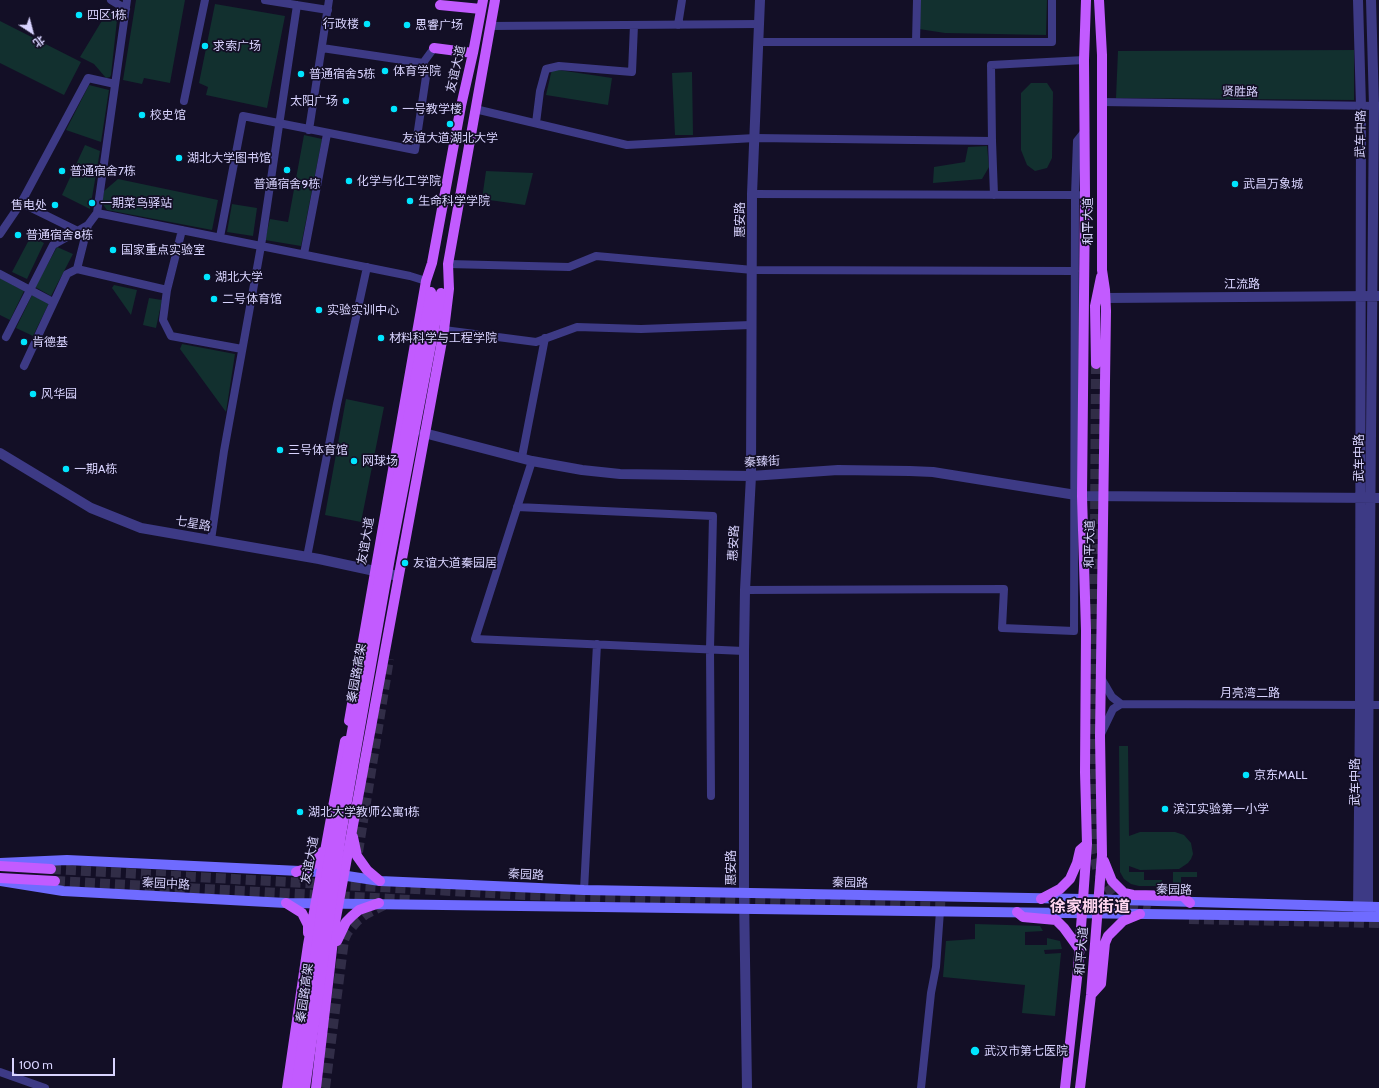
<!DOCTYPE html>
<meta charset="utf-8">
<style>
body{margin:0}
#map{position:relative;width:1379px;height:1088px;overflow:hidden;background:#130f26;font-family:Cabin,"Noto Sans SC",sans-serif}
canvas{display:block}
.north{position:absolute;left:12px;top:12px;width:40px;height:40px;-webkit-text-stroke:3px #130f26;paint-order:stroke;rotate:144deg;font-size:11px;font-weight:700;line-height:16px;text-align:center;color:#d9d4ff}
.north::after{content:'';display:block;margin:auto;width:14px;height:18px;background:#d9d4ff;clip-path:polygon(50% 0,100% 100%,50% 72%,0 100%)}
.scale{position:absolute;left:12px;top:1058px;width:103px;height:18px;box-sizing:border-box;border:2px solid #d9d4ff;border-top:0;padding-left:5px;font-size:12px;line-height:14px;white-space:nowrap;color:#d9d4ff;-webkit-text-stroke:3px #130f26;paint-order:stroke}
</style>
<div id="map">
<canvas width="1379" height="1088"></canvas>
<div class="north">北</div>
<div class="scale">100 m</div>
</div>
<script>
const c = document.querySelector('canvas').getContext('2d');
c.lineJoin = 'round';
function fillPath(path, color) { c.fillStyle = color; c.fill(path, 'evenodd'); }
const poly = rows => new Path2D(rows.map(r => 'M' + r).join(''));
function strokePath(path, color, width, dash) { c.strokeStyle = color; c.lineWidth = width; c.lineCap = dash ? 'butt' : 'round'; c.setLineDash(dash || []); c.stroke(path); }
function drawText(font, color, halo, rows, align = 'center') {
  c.font = font + ' Cabin,"Noto Sans SC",sans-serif'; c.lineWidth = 3.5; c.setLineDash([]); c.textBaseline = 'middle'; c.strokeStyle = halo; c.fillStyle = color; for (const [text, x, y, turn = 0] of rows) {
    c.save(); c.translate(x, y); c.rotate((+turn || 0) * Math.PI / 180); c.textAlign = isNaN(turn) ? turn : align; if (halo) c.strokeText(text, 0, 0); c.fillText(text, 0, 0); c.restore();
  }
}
fillPath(poly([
 [136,0,185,0,170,83,144,78,142,84,123,80],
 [920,0,1047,0,1046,35,945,33,919,29],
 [215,4,285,16,267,108,206,95,208,87,199,83],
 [109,9,117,20,111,75,110,77,106,78,94,64,80,57],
 [0,21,81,62,64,95,0,63],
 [1354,50,1354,100,1116,98,1118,51],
 [552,69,612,78,608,105,546,95],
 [692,72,693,135,675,135,672,73],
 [1031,83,1047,83,1053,92,1052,158,1047,168,1035,171,1027,165,1021,150,1021,93],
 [89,85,109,90,101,142,66,130],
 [304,135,322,139,301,246,265,240,270,219,288,222],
 [85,145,100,151,90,209,62,195],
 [987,146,989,167,982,179,933,183,934,167,965,162,968,147],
 [486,171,533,173,525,205,482,199],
 [118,179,218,200,212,230,107,210,102,203,104,191],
 [232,204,257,208,253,236,227,232],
 [31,236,44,243,27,279,12,272],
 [57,247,73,254,51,296,35,287],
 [0,278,24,291,10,320,0,315],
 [114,285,137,290,131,315,112,288],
 [32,295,49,303,33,336,16,328],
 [149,298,162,300,156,328,143,325],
 [182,344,235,354,226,412,180,349],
 [346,399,384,407,361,522,325,515],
 [1119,746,1128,746,1129,836,1140,832,1175,832,1184,835,1191,843,1193,854,1191,859,1188,863,1179,869,1140,870,1129,866,1129,872,1144,872,1144,880,1162,880,1162,886,1139,886,1131,884,1124,879,1120,872],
 [1173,872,1197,872,1197,877,1181,877,1181,886,1173,886],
 [975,924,1040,926,1043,931,1025,932,1025,945,1047,945,1047,938,1060,941,1062,949,1044,950,1045,954,1061,953,1055,1016,1022,1013,1025,985,943,977,946,941,975,939]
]), '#12302f');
strokePath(poly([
 [1096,364,1093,851,1098,872,1114,896,1119,901,1130,907,1150,911],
 [358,852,389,659],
 [51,869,525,895,948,907],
 [55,881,411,900],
 [1189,919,1379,923],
 [325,1088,344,940,347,933,357,921,366,914,384,905]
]), '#312d47', 10, [10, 5]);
strokePath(poly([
 [111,0,126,9],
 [127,0,97,213,410,276,426,281],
 [265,0,328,10],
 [678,25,682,0],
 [490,26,759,24],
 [759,42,1052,42,1052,0],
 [916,42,917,0],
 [322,48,423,63],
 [184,101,205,0],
 [1101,102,1379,106],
 [475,109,627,145,755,138,992,141,994,195],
 [536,123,540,91,546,69,559,66,632,72,634,25],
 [309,130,329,0],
 [992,141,991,65,1084,60],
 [752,194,1078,195],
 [21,203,78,231],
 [182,230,167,290,163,320,171,336,242,349],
 [0,234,21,203,88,78,115,84],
 [220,237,243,116,415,150,427,70,423,63,434,48],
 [304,254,327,134],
 [448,264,569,267,596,256,753,270,1075,271],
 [77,269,88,225,97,213],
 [0,274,53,302],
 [444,330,536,342,577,327,641,329,751,325],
 [6,337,53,245,88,225],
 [24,366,67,274,77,269,167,290],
 [522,457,545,338],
 [532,461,475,639,744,651],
 [517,507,713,516,710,649,711,796],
 [211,540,224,451,261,246,297,5],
 [307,557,337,404,367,267],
 [745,590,1004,589,1002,628,1074,631,1075,195,1077,141,1085,131],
 [1101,678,1112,697,1121,704],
 [1101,734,1113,709,1121,704,1379,705],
 [584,890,597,644],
 [0,1072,45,1088],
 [921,1088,931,993,936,967,940,911]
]), '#3d3a85', 8);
strokePath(poly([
 [1105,298,1379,296],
 [424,433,532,461,582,470,620,474,751,476,838,470,910,471,933,472,1082,496,1379,498],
 [0,453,91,508,141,528,319,559,398,576],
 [1358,915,1360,706,1361,106,1358,0],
 [1368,915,1368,762,1374,106,1371,0],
 [747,1088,744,895,744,651,745,590,751,476,752,194,760,0]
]), '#3d3a85', 10);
strokePath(poly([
 [0,863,67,860,321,872,380,881,584,890,1084,899,1379,907],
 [0,881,63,891,286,903,1379,917]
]), '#6f6bff', 10);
strokePath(poly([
 [440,5,481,9],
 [434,48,473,53],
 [1096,364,1095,306,1101,277],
 [349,721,426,281,432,263,461,106,473,53,483,0],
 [353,837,357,856,367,870,380,881],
 [1104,861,1112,881,1124,893,1133,895,1183,896,1190,903],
 [0,866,51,869],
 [296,872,308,868,314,864,322,852],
 [0,878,55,881],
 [1041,899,1060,889,1070,879,1077,863,1080,850,1087,844],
 [286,903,302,913,308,925,308,933],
 [1017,912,1023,917,1056,920,1064,928,1080,950],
 [337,941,346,922,352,916,359,910,379,903],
 [1091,995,1101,984,1105,943,1108,936,1123,921,1140,914],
 [287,1088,308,945,345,741],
 [316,1088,335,923,444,330,449,289,448,264,495,0],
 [1065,1088,1078,969,1087,844,1085,772,1086,631,1082,496,1085,195,1084,60,1086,0],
 [1080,1088,1091,995,1102,855,1100,736,1106,311,1105,290,1102,270,1102,55,1099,0]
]), '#c25bff', 10);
strokePath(poly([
 [296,1088,328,865,431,292],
 [305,1088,341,835,390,558,441,293]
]), '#c25bff', 10);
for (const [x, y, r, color] of [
 [79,15,4,"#00e5ff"],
 [367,24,4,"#00e5ff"],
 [407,25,4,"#00e5ff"],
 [205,46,4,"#00e5ff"],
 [385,71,4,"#00e5ff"],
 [301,74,4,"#00e5ff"],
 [346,101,4,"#00e5ff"],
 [394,109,4,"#00e5ff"],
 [142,115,4,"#00e5ff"],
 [450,124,4,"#00e5ff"],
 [179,158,4,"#00e5ff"],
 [287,170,4,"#00e5ff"],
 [62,171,4,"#00e5ff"],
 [349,181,4,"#00e5ff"],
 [1235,184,4,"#00e5ff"],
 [410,201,4,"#00e5ff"],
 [92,203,4,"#00e5ff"],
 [55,205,4,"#00e5ff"],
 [18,235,4,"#00e5ff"],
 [113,250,4,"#00e5ff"],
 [207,277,4,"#00e5ff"],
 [214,299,4,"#00e5ff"],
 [319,310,4,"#00e5ff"],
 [381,338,4,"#00e5ff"],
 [24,342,4,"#00e5ff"],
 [33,394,4,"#00e5ff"],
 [280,450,4,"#00e5ff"],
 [354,461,4,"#00e5ff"],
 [66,469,4,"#00e5ff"],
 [405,563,4,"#00e5ff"],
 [1246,775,4,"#00e5ff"],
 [1165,809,4,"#00e5ff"],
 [300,812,4,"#00e5ff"],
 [975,1051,5,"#00e5ff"]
]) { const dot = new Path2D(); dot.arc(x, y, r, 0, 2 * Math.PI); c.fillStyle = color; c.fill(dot); strokePath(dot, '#130f26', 1.5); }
drawText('12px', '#d9d4ff', '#130f26', [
 ["四区1栋",87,15],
 ["行政楼",359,24,"right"],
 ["思睿广场",415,25],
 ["求索广场",213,46],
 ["体育学院",393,71],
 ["普通宿舍5栋",309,74],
 ["太阳广场",338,101,"right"],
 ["一号教学楼",402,109],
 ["校史馆",150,115],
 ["友谊大道湖北大学",450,138,"center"],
 ["湖北大学图书馆",187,158],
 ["普通宿舍7栋",70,171],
 ["化学与化工学院",357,181],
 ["普通宿舍9栋",287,184,"center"],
 ["武昌万象城",1243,184],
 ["生命科学学院",418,201],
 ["一期菜鸟驿站",100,203],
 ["售电处",47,205,"right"],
 ["普通宿舍8栋",26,235],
 ["国家重点实验室",121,250],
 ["湖北大学",215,277],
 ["二号体育馆",222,299],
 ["实验实训中心",327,310],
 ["材料科学与工程学院",389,338],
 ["肯德基",32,342],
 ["风华园",41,394],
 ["三号体育馆",288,450],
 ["网球场",362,461],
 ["一期A栋",74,469],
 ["友谊大道秦园居",413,563],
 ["京东MALL",1254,775],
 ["滨江实验第一小学",1173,809],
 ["湖北大学教师公寓1栋",308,812],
 ["武汉市第七医院",984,1051]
], 'left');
drawText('12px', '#d9d4ff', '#130f26', [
 ["友谊大道",456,69,-77],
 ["贤胜路",1240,92,1],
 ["武车中路",1361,134,-89],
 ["惠安路",740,220,-90],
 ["和平大道",1088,221,-90],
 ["江流路",1242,284],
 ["武车中路",1359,458,-90],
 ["秦臻街",762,462,-3],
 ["七星路",193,524,10],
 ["友谊大道",366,541,-80],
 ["惠安路",734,543,-87],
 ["和平大道",1090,544,-89],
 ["秦园路高架",357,673,-80],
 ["月亮湾二路",1250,693],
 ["武车中路",1355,782,-90],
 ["友谊大道",310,860,-79],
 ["惠安路",731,868,-90],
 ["秦园路",526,875,3],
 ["秦园路",850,883,1],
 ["秦园中路",166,884,3],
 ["秦园路",1174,890,1],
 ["和平大道",1082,951,-85],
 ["秦园路高架",305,993,-82]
]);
drawText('bold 16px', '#ffd6f0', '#130f26', [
 ["徐家棚街道",1090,907]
]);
</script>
